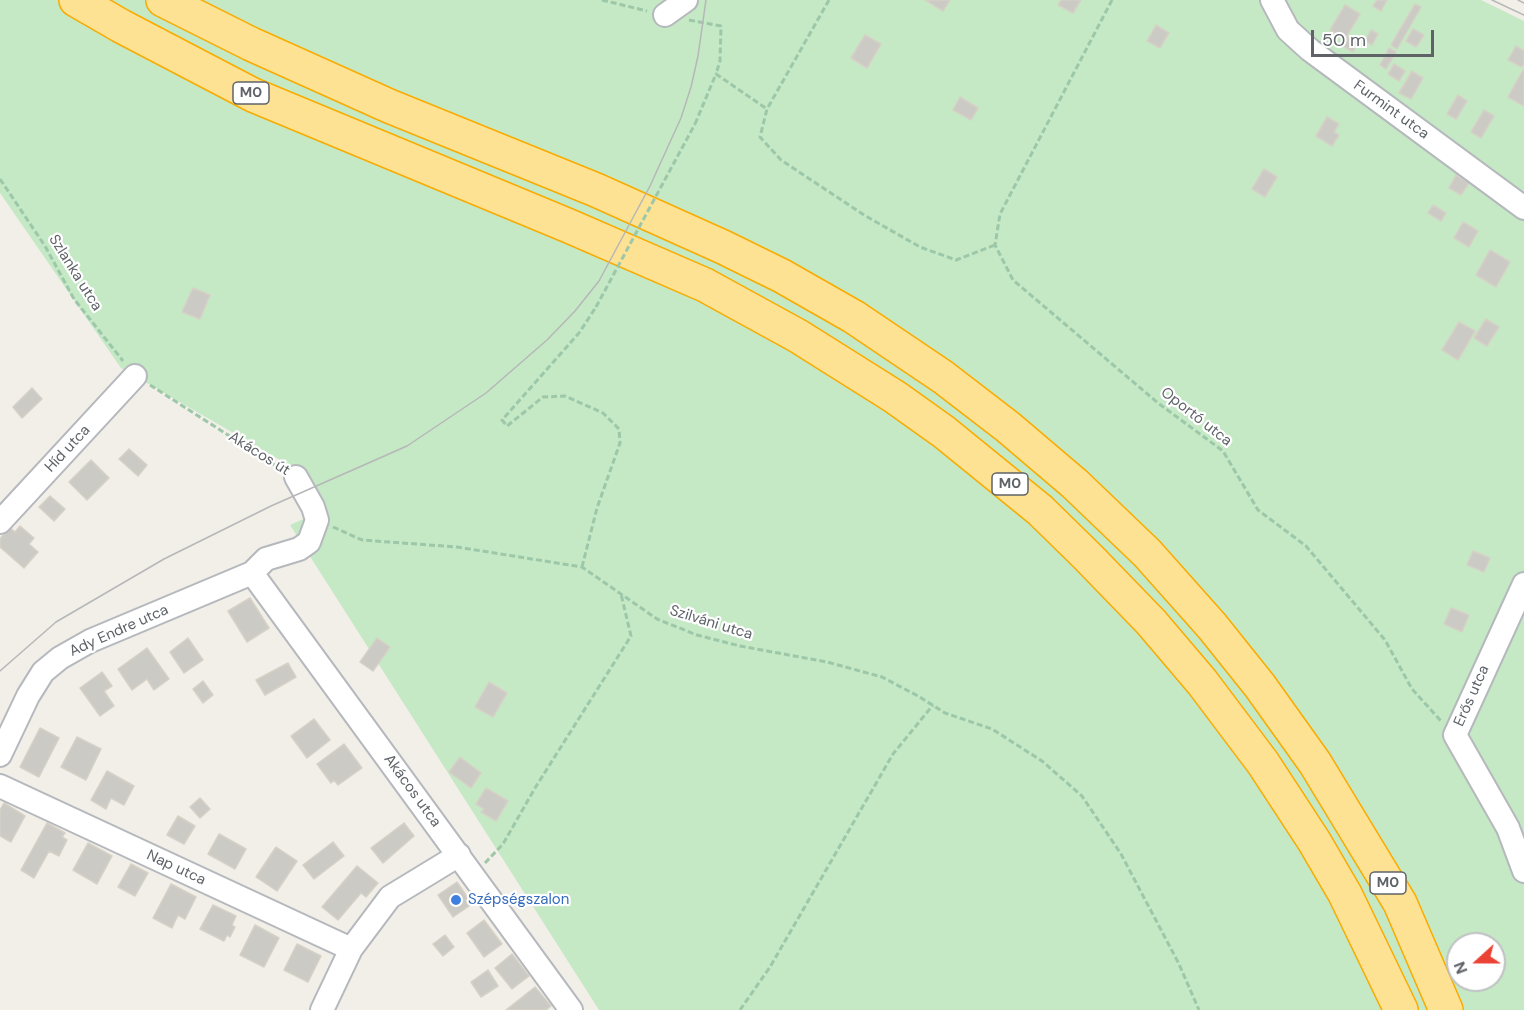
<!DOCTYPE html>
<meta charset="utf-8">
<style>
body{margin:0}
#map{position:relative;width:1524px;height:1010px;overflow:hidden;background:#f1efe8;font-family:"DM Sans",sans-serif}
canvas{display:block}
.north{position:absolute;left:1446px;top:932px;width:60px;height:60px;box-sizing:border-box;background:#fff;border:2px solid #bfc1c3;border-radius:50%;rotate:249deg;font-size:16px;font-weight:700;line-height:24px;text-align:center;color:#5f6368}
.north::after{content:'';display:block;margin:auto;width:21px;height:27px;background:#ea4335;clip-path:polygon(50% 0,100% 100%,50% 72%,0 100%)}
.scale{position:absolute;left:1311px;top:30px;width:123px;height:27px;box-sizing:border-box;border:3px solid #5f6368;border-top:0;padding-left:8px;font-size:18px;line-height:21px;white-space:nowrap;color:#5f6368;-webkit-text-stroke:4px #fff;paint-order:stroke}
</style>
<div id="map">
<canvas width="1524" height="1010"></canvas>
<div class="north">N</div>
<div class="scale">50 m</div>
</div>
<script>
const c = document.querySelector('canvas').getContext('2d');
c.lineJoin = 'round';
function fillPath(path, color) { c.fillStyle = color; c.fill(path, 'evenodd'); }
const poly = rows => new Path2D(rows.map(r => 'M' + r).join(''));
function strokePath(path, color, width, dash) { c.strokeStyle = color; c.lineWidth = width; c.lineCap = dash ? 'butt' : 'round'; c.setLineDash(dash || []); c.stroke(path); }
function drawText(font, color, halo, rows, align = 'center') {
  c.font = font + ' "DM Sans",sans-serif'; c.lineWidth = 4.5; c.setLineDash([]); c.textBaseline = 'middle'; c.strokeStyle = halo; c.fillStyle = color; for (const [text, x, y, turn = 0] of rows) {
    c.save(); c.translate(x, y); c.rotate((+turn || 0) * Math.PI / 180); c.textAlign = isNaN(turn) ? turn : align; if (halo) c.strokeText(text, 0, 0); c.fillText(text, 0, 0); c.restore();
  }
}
fillPath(poly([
 [0,0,1481,0,1524,21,1524,1010,599,1010,290,525,310,516,296,477,287,464,121,368,0,193],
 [1458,944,1494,944,1494,980,1458,980]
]), '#c5e8c5');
const building = poly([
 [925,0,950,0,943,11,925,0],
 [1061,0,1081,0,1073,13,1058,5,1061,0],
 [1377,0,1387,0,1381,11,1373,6,1377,0],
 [1415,4,1421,7,1397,49,1391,45,1415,4],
 [1345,5,1360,14,1345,39,1330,30,1345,5],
 [1156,25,1169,33,1160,48,1147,41,1156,25],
 [1413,29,1424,35,1416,47,1406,41,1413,29],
 [1371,30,1378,34,1372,45,1365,41,1371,30],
 [865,35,881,44,867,68,851,58,865,35],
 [1348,37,1358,43,1353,52,1343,46,1348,37],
 [1516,46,1524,51,1524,64,1522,67,1508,60,1516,46],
 [1389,48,1396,52,1386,69,1380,65,1389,48],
 [1394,64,1405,71,1399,81,1388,74,1394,64],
 [1523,70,1524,70,1524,106,1508,97,1523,70],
 [1412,71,1423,78,1411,99,1399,93,1412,71],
 [1458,95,1467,101,1456,119,1447,114,1458,95],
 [960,97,978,108,971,120,953,110,960,97],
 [1484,110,1494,116,1481,138,1471,132,1484,110],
 [1327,117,1339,124,1334,132,1339,135,1332,146,1316,136,1327,117],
 [1264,169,1277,177,1265,197,1252,189,1264,169],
 [1456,175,1469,183,1461,195,1449,188,1456,175],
 [1433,205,1446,213,1441,221,1428,213,1433,205],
 [1463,222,1478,231,1469,247,1454,238,1463,222],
 [1490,250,1510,262,1496,287,1476,275,1490,250],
 [193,288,210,295,200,319,182,312,193,288],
 [1486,319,1499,327,1487,346,1474,338,1486,319],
 [1459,322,1475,331,1458,360,1442,350,1459,322],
 [32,388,42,399,22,418,13,407,32,388],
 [129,449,147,465,138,476,119,459,129,449],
 [91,460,109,478,87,500,69,482,91,460],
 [50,496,65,509,54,521,39,507,50,496],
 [20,526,34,538,29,544,38,552,24,568,0,547,0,539,9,527,15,532,20,526],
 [1473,551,1490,558,1484,572,1467,565,1473,551],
 [250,598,269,628,247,642,228,611,250,598],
 [1451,608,1469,615,1462,632,1444,624,1451,608],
 [188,638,203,660,184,673,170,652,188,638],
 [377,638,390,647,373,671,360,662,377,638],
 [147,648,169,679,154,690,147,679,132,690,118,669,147,648],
 [288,663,296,677,265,695,256,680,288,663],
 [102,672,112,686,104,691,114,706,100,716,80,688,102,672],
 [203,681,213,695,203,703,193,689,203,681],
 [489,682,507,693,493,717,475,707,489,682],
 [314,719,330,740,307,758,291,736,314,719],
 [40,728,59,738,39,777,20,767,40,728],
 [77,737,101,749,86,780,61,767,77,737],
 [344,744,362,768,338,785,334,780,331,783,317,764,344,744],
 [460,757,481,773,471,788,449,772,460,757],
 [107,771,134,786,124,805,111,798,106,809,91,800,107,771],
 [486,788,508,801,496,821,481,812,484,809,476,804,486,788],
 [200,798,210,809,200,818,190,807,200,798],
 [4,803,25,816,11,842,0,836,0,810,4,803],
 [178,816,195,826,184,844,167,835,178,816],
 [47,823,65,833,62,837,67,840,59,856,49,851,34,878,21,870,47,823],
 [404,823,414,836,383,863,371,848,404,823],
 [219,834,246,849,235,869,208,854,219,834],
 [333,842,344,856,314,879,303,865,333,842],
 [88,843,112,856,97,884,73,870,88,843],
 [276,847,297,861,277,891,256,877,276,847],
 [131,864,148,873,135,896,118,887,131,864],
 [357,866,378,883,366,897,361,893,338,920,322,907,357,866],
 [457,882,472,904,453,917,438,895,457,882],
 [171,884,196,897,185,919,178,915,172,928,153,918,171,884],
 [213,905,236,916,232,925,235,927,230,937,227,935,224,941,200,929,213,905],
 [484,920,502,944,484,957,467,933,484,920],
 [255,925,279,938,264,967,240,955,255,925],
 [445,935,454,947,443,956,433,944,445,935],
 [297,944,321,956,308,982,284,970,297,944],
 [512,954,529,976,512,989,495,968,512,954],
 [488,970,498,986,481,997,471,982,488,970],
 [535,987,551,1006,546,1010,506,1010,535,987]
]);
fillPath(building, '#cccac5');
strokePath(building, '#d6d1c6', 1.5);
const minor = poly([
 [1272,0,1288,30,1310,50,1524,208],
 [665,15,686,0],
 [0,522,135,376],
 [252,573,571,1010],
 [1524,584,1455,735,1508,828,1524,871],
 [0,755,28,696,43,672,60,658,90,641,252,573,266,559,299,549,309,542,317,520,313,507,296,477],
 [0,786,351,949],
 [322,1010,351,949,390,897,459,855]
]);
const highway = poly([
 [76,0,121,26,253,95,569,226,705,285,798,336,895,397,944,432,1040,510,1088,557,1151,622,1202,682,1263,763,1314,841,1345,894,1401,1010],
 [163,0,251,44,389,106,596,190,723,247,782,276,854,317,943,377,1008,427,1075,484,1147,553,1212,626,1260,686,1315,763,1400,903,1446,1010]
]);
strokePath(minor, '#b5b8bc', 26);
strokePath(highway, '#f9ab00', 36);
strokePath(poly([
 [602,0,647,11],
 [829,0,767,109,760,137,781,160,864,215,920,247,956,260,995,245],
 [1112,0,1000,214,995,245,1013,280,1158,403,1223,451,1258,510,1306,546,1385,640,1412,689,1441,721],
 [689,20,721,26,720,61,716,74],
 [695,124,716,74,767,109],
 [0,179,45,246,74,299,123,361],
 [150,385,281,469],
 [333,527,362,540,457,547,582,567,657,619,697,635,740,646,827,662,882,677,918,696,945,713,992,729,1042,761,1082,796,1121,854,1179,964,1199,1010],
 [582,567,597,508,620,443,619,429,603,413,565,396,543,397,507,426,502,420,579,333,596,307],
 [485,863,503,844,535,788,631,636,621,594],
 [740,1010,770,967,893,754,933,705]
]), '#9cc7a9', 3, [6, 3]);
strokePath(minor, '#fff', 22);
strokePath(highway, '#fde293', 33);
strokePath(poly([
 [1492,0,1524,15],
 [1518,0,1524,3],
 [0,671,56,622,164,559,271,506,407,446,486,393,547,340,575,311,599,281,650,186,681,118,691,87,698,56,706,0]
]), '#b6b7b8', 1.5);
strokePath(poly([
 [596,307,695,124]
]), '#9cc7a9', 3, [6, 3]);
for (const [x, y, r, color] of [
 [456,900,6,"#3f7fe0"]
]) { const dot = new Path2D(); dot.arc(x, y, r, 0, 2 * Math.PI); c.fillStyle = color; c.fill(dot); strokePath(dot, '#fff', 2); }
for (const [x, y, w] of [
 [251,93,36],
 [1010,484,36],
 [1388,883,36]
]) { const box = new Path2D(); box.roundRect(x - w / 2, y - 11, w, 22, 4.5); c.fillStyle = '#fff'; c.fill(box); strokePath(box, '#5f6368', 1.5); }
drawText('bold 14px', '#5f6368', null, [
 ["M0",251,93],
 ["M0",1010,484],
 ["M0",1388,883]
]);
drawText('15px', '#5f6368', '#fff', [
 ["Furmint utca",1391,110,36],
 ["Szlanka utca",75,273,58],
 ["Oportó utca",1196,417,38],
 ["Híd utca",68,449,-47],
 ["Akácos út",259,454,32],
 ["Szilváni utca",711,623,17],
 ["Ady Endre utca",119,631,-24],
 ["Erős utca",1472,696,-66],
 ["Akácos utca",412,791,54],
 ["Nap utca",176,868,25]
]);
drawText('15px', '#366cbe', '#fff', [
 ["Szépségszalon",468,900]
], 'left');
</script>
